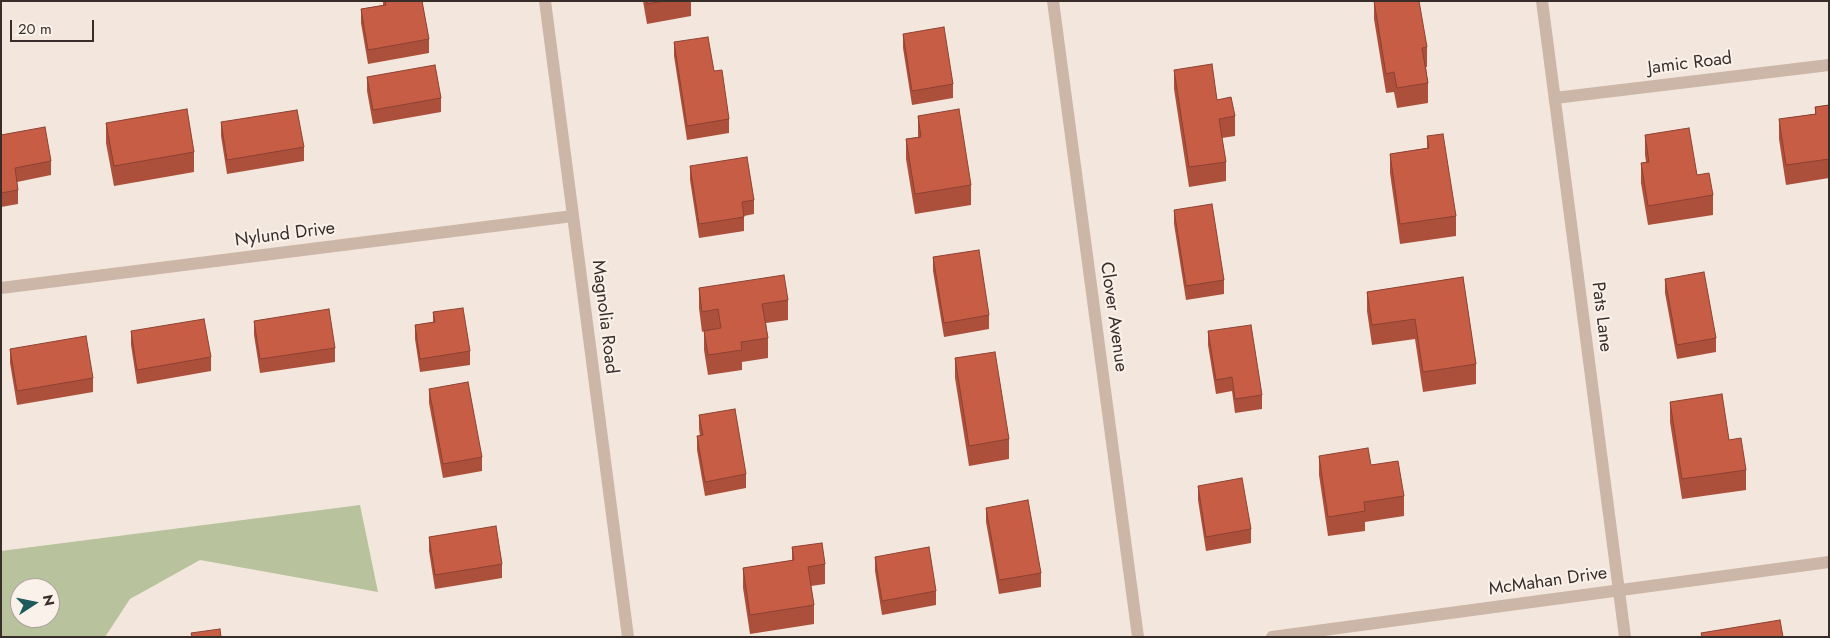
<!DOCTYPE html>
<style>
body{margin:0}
#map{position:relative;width:1830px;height:638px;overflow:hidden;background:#f3e7dd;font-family:Jost,sans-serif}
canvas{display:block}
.frame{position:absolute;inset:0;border:2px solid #382d29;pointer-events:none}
.north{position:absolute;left:10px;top:578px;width:50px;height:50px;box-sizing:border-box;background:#faf1ea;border:1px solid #aca39d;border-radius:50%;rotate:79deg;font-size:14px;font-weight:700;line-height:20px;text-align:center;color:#382d29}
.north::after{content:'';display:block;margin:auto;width:18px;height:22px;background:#1d5a5b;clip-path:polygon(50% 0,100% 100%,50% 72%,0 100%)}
.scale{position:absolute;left:10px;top:20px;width:84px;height:22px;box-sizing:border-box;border:2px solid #382d29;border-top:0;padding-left:6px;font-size:15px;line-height:18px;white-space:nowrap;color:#382d29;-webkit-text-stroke:4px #faf1ea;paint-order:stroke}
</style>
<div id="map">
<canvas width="1830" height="638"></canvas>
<div class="frame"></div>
<div class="north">N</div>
<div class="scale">20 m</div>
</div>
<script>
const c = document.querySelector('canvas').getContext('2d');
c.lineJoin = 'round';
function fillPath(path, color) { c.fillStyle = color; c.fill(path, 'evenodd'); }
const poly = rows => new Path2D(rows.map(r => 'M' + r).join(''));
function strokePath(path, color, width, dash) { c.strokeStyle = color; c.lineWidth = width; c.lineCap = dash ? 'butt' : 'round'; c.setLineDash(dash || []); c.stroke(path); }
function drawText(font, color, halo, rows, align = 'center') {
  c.font = font + ' Jost,sans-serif'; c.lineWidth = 4; c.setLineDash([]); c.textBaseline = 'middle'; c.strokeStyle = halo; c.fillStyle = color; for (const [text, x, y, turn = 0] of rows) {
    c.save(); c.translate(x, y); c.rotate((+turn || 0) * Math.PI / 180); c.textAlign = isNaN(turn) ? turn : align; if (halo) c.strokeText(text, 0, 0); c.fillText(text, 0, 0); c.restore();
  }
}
fillPath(poly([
 [360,505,378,592,200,560,130,599,105,637,1,637,1,551],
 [20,588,50,588,50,618,20,618]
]), '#b8c29c');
strokePath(poly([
 [545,1,628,637],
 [1053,1,1138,637],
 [1542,1,1625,637],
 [1555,98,1829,65],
 [1,288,573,216],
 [1272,637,1829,562]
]), '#cbb6a8', 12);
fillPath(poly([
 [383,1,422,1,429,39,429,53,368,64,361,23,361,9,383,5],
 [643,1,691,1,691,16,647,24],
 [1374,1,1427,47,1427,67,1426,67,1428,83,1428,103,1397,108,1394,92,1386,93,1374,19],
 [903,34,953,84,953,98,912,105,903,48],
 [674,42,729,119,729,133,687,140,674,56],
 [1174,70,1217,100,1235,116,1235,136,1222,138,1226,162,1226,181,1189,187,1174,89],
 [367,77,441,98,441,112,373,124,367,91],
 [1829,105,1829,178,1786,185,1779,139,1779,119,1815,114,1815,107],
 [918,116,971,185,971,205,915,214,906,159,906,139,918,137],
 [221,122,304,147,304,161,227,174,221,136],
 [106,123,194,152,194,172,114,186,106,143],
 [1,135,51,161,51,175,17,182,18,190,18,204,1,207],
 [1645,135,1697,175,1713,195,1713,215,1648,225,1641,183,1641,163,1646,162,1645,155],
 [1427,136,1456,216,1456,236,1400,244,1390,173,1390,154,1427,148],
 [690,166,754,200,754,214,744,216,744,231,699,238,690,180],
 [1174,210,1224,280,1224,294,1186,300,1174,224],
 [933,257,989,315,989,329,944,337,933,271],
 [1463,277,1476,364,1476,384,1423,392,1415,339,1372,345,1367,311,1367,292],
 [1665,279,1716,338,1716,352,1677,359,1665,293],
 [699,288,788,300,788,320,766,323,768,338,768,358,742,362,742,370,708,375,704,350,704,331,702,332,699,308],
 [433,312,470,351,470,365,420,372,415,339,415,325,433,322],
 [254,321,335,348,335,362,260,373,254,335],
 [131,331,211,357,211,371,137,384,131,345],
 [1208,331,1262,395,1262,409,1235,413,1232,391,1216,394,1208,345],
 [10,349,93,378,93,392,17,405,10,363],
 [955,358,1009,439,1009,459,969,466,955,378],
 [429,389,482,457,482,471,443,478,429,403],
 [1670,402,1729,440,1746,470,1746,490,1682,499,1670,422],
 [699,415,746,474,746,488,705,496,697,450,697,436,700,436,699,429],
 [1319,456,1371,465,1404,496,1404,516,1365,522,1365,531,1328,536,1319,475],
 [1198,486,1251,529,1251,543,1206,551,1198,500],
 [986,508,1041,573,1041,587,999,594,986,522],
 [429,537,502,564,502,578,435,589,429,551],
 [792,547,825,564,825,584,811,586,814,605,814,624,750,634,743,588,743,568,792,561],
 [875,557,936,591,936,605,882,615,875,571]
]), '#ac503c');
const building = poly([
 [385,1,422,1,429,39,368,50,361,9,386,5,385,1],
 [647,1,664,1,647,4,647,1],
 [1374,1,1419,1,1427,47,1422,48,1428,83,1397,88,1394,72,1386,74,1374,1],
 [944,27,953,84,912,91,903,34,944,27],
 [708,37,714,71,722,70,729,119,687,126,674,42,708,37],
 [1212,64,1217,100,1231,97,1235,116,1219,119,1226,162,1189,167,1174,70,1212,64],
 [435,65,441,98,373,110,367,77,435,65],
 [1829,105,1829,159,1786,165,1779,119,1816,114,1815,107,1829,105],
 [187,109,194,152,114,166,106,123,187,109],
 [959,109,971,185,915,194,906,139,921,137,918,116,959,109],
 [297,110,304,147,227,160,221,122,297,110],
 [45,127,51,161,15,168,18,190,1,193,1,135,45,127],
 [1689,128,1697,175,1709,173,1713,195,1648,206,1641,163,1649,162,1645,135,1689,128],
 [1443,134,1456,216,1400,224,1390,154,1429,148,1427,136,1443,134],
 [747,157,754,200,742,202,744,217,699,224,690,166,747,157],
 [1212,204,1224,280,1186,286,1174,210,1212,204],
 [979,250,989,315,944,323,933,257,979,250],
 [1704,272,1716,338,1677,345,1665,279,1704,272],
 [784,275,788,300,762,304,768,338,741,342,742,350,708,355,704,331,721,328,718,309,702,312,699,288,784,275],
 [1463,277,1476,364,1423,372,1415,319,1372,325,1367,292,1463,277],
 [463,308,470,351,420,359,415,325,435,322,433,312,463,308],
 [329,309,335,348,260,359,254,321,329,309],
 [204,319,211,357,137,370,131,331,204,319],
 [1251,325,1262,395,1235,399,1232,377,1216,380,1208,331,1251,325],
 [86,336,93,378,17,391,10,349,86,336],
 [995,352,1009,439,969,446,955,358,995,352],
 [468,382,482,457,443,464,429,389,468,382],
 [1722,394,1729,440,1741,438,1746,470,1682,479,1670,402,1722,394],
 [735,409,746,474,705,482,697,436,703,435,699,415,735,409],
 [1368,448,1371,465,1398,461,1404,496,1364,502,1365,511,1328,517,1319,456,1368,448],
 [1242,478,1251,529,1206,537,1198,486,1242,478],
 [1028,500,1041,573,999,580,986,508,1028,500],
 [496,526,502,564,435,575,429,537,496,526],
 [822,543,825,564,808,567,814,605,750,615,743,568,794,560,792,547,822,543],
 [929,547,936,591,882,601,875,557,929,547],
 [1780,620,1783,637,1702,637,1701,633,1780,620],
 [220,629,221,637,192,637,191,633,220,629]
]);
fillPath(building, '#c85d46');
strokePath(building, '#8c4131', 1);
drawText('18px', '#382d29', '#faf1ea', [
 ["Jamic Road",1690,64,-7],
 ["Nylund Drive",285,235,-7],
 ["Magnolia Road",604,317,83],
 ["Clover Avenue",1113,317,82],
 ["Pats Lane",1601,317,83],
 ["McMahan Drive",1548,582,-8]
]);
</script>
